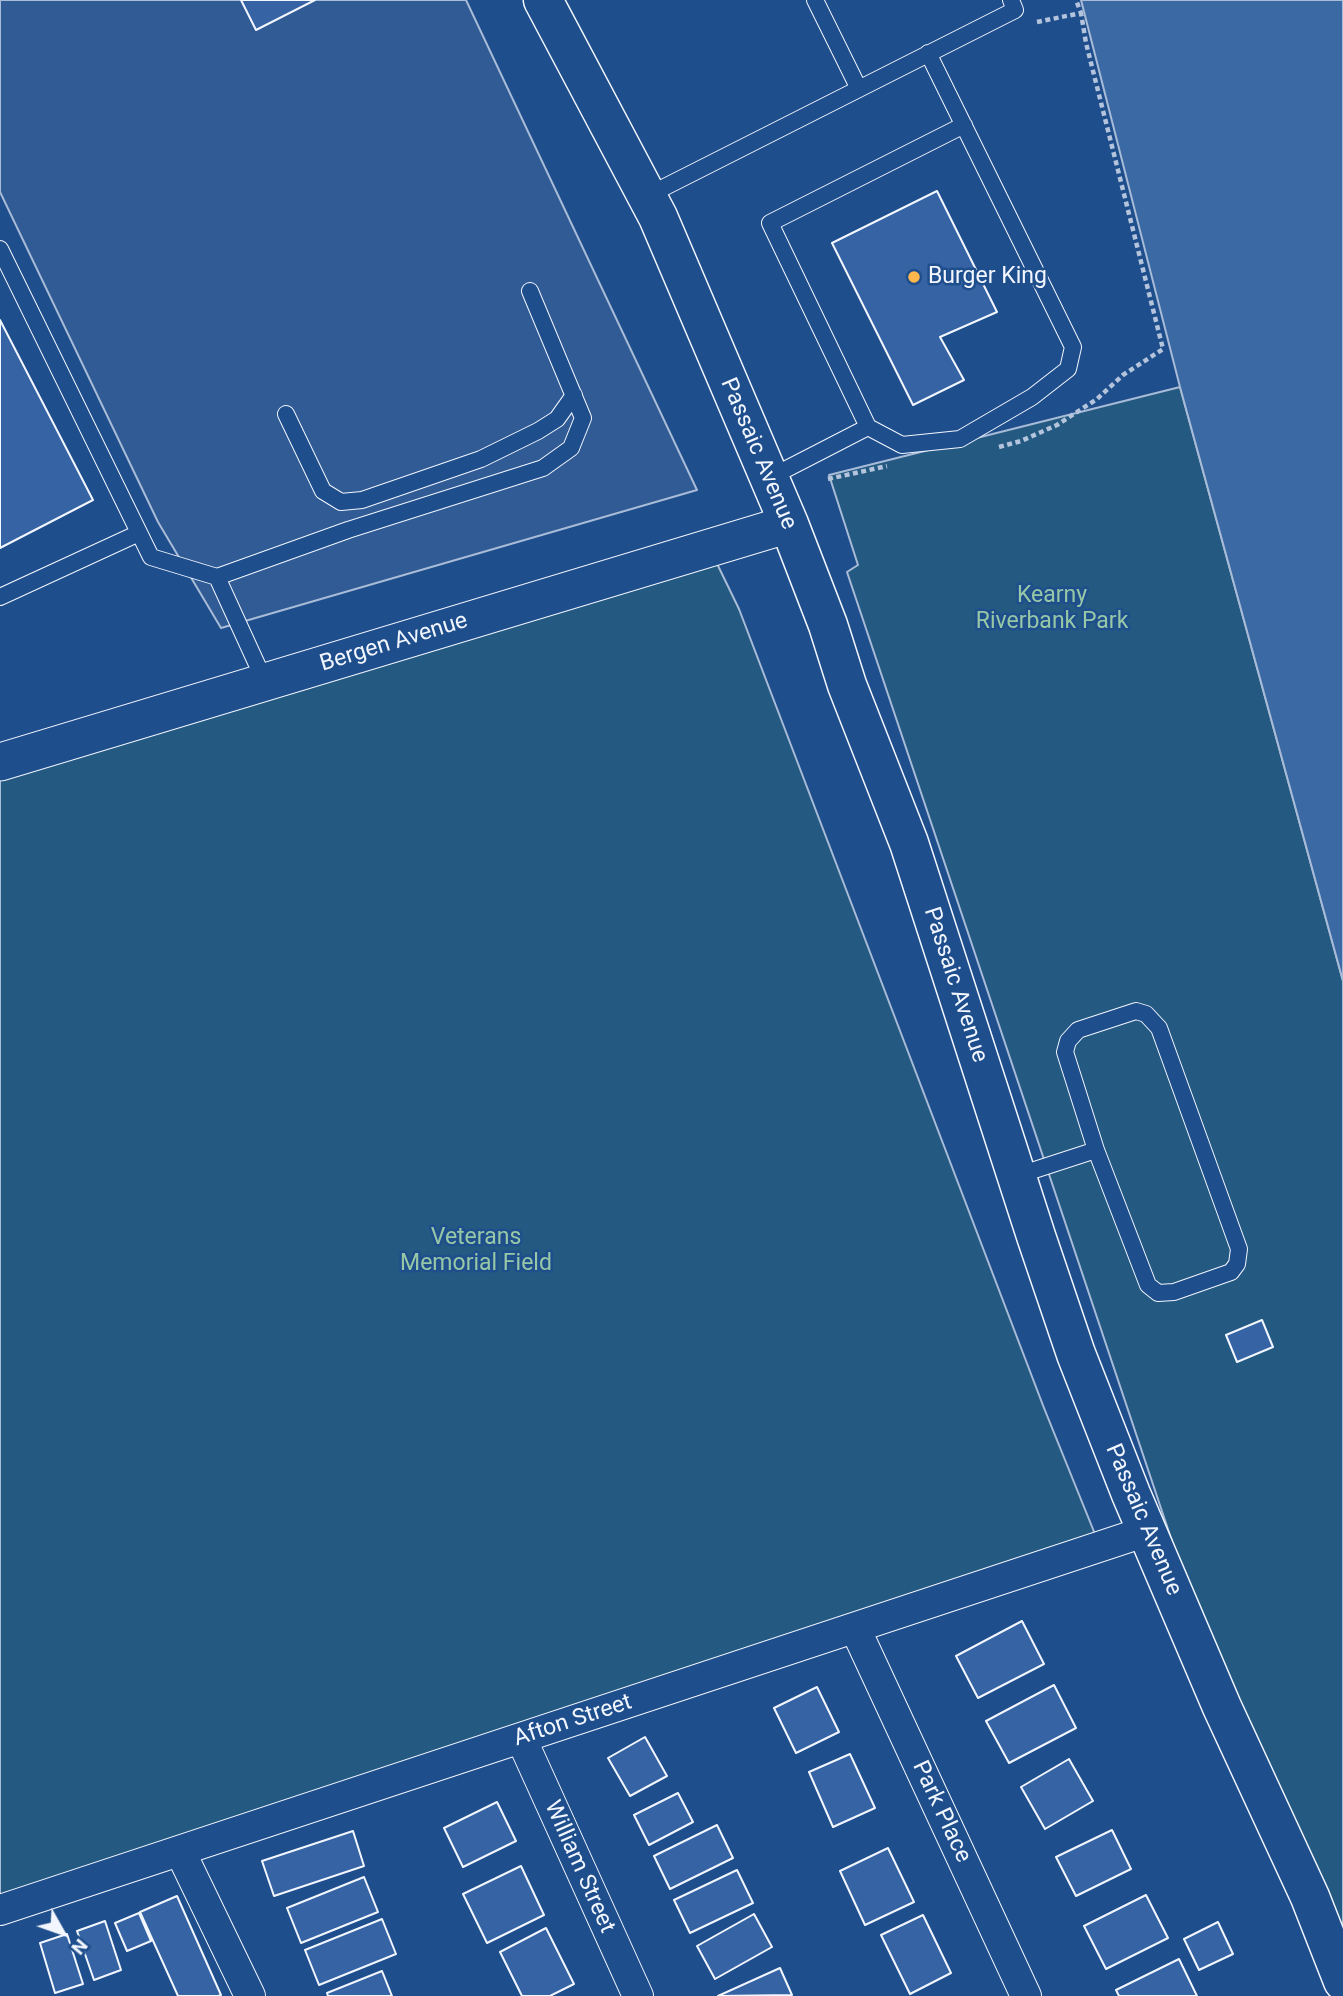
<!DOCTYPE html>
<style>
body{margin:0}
#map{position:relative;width:1343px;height:1996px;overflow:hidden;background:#1f4e8c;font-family:Roboto,sans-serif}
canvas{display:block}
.north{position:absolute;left:28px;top:1898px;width:70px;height:70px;-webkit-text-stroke:5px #1f4e8c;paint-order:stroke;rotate:130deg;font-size:19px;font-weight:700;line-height:28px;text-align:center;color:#f2f6ff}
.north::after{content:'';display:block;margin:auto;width:24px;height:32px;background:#f2f6ff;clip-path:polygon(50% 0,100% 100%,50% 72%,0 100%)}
</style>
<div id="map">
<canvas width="1343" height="1996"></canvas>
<div class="north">N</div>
</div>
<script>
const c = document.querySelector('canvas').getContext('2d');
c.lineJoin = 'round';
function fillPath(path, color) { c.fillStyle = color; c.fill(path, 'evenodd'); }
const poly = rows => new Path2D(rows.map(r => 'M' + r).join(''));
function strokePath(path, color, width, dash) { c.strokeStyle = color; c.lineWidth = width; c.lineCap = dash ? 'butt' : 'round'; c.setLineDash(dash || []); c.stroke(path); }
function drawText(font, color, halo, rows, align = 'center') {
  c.font = font + ' Roboto,sans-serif'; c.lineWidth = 5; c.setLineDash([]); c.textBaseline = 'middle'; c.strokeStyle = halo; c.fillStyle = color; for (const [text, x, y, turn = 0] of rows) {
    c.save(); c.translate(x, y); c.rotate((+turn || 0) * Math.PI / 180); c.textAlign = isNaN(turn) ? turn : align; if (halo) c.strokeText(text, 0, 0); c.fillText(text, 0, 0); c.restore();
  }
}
const green = poly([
 [1180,387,1343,981,1343,1949,1176,1553,847,572,858,565,829,475,1180,387],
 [707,543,739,609,1044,1408,1099,1544,0,1909,0,753,707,543]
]);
fillPath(green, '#245a82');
strokePath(green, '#a8bbd7', 2);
const parking = poly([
 [0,0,466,0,697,490,221,628,158,522,0,192,0,0]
]);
fillPath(parking, '#305b95');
strokePath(parking, '#a8bbd7', 2);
const water = poly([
 [1081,0,1343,0,1343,981,1180,387,1081,0]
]);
fillPath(water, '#3b69a3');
strokePath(water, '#a8bbd7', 2);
const building = poly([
 [241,0,315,0,256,30,241,0],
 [937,191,997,312,940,337,964,380,913,405,832,243,937,191],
 [0,320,93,500,0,548,0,320],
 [1262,1320,1273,1347,1237,1362,1226,1335,1262,1320],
 [1022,1621,1044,1664,978,1698,956,1656,1022,1621],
 [1054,1685,1076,1728,1009,1763,986,1721,1054,1685],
 [817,1687,839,1732,796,1753,774,1708,817,1687],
 [645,1737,667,1776,630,1796,608,1758,645,1737],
 [850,1754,875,1808,833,1827,809,1772,850,1754],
 [1069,1759,1093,1801,1045,1829,1021,1787,1069,1759],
 [678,1793,693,1822,649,1845,634,1815,678,1793],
 [497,1802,516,1841,463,1867,444,1828,497,1802],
 [717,1825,733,1858,670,1889,654,1856,717,1825],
 [1112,1830,1131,1869,1076,1896,1056,1857,1112,1830],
 [353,1831,364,1866,274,1896,262,1861,353,1831],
 [888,1848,914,1902,865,1925,840,1871,888,1848],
 [521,1866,544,1915,487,1943,463,1894,521,1866],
 [737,1870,753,1903,690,1933,674,1900,737,1870],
 [364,1877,378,1912,301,1943,287,1908,364,1877],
 [1146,1895,1168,1938,1106,1969,1084,1926,1146,1895],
 [177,1896,221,1995,218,1996,178,1996,140,1912,177,1896],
 [139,1913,151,1941,127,1951,115,1923,139,1913],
 [754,1914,772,1947,715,1979,697,1946,754,1914],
 [923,1915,951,1973,910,1994,881,1935,923,1915],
 [382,1919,396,1954,319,1985,305,1950,382,1919],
 [105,1921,121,1970,94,1980,77,1931,105,1921],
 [1218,1922,1233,1954,1199,1970,1184,1939,1218,1922],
 [546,1928,574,1984,550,1996,522,1996,500,1952,546,1928],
 [67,1934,83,1984,55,1993,40,1943,67,1934],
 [1179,1959,1197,1996,1119,1996,1116,1990,1179,1959],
 [780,1968,792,1995,718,1996,780,1968],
 [382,1971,392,1996,328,1996,327,1993,382,1971]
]);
fillPath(building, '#3563a3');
strokePath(building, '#f2f6ff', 2);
const service = poly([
 [815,0,859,89],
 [928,53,1073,347,1068,369,1032,397,960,439,902,445,868,427,770,223,964,125],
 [647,196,1015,10,1011,0],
 [0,249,151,557,217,577,348,530,543,468,571,448,583,418,530,291],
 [286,414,323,491,341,502,362,500,481,459,538,431,557,419,574,395],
 [769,478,868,427],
 [217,577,265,682],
 [0,597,139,533],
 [1016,1176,1096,1150,1065,1052,1068,1041,1078,1030,1136,1011,1146,1014,1159,1028,1239,1249,1237,1264,1231,1272,1174,1292,1158,1293,1148,1285,1096,1150]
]);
const minor = poly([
 [855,1628,1026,1996],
 [521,1738,638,1996],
 [180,1851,250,1996],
 [0,1910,1147,1531]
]);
const tertiary = poly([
 [0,762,789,524]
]);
const secondary = poly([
 [543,0,658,217,789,524,828,625,847,685,909,843,1036,1236,1076,1354,1131,1494,1222,1707,1310,1897,1343,1981]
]);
strokePath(service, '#f2f6ff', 18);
strokePath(minor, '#f2f6ff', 32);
strokePath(tertiary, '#f2f6ff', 39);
strokePath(secondary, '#f2f6ff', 41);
strokePath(poly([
 [1037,22,1081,13,1076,0],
 [999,447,1021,441,1057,425,1097,399,1123,375,1163,349,1086,43,1081,13],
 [828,479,887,466]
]), '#b3c4dc', 4.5, [5, 3.5]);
strokePath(service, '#1f4e8c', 16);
strokePath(minor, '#1f4e8c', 30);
strokePath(tertiary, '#1f4e8c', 37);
strokePath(secondary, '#1f4e8c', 38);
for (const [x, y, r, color] of [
 [914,277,7,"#ffb74d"]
]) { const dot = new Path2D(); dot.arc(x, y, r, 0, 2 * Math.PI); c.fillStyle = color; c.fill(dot); strokePath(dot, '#1f4e8c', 2.5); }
drawText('23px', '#f2f6ff', '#1f4e8c', [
 ["Burger King",928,277]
], 'left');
drawText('23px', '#f2f6ff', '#1f4e8c', [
 ["Passaic Avenue",758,454,67],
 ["Bergen Avenue",394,643,-17],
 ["Passaic Avenue",955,985,72],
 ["Passaic Avenue",1143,1520,67],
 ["Afton Street",573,1721,-18],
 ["Park Place",941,1812,65],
 ["William Street",579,1867,66]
]);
drawText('23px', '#97c8a6', '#1f4e8c', [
 ["Kearny",1052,596],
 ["Riverbank Park",1052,622],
 ["Veterans",476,1238],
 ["Memorial Field",476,1264]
]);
</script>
